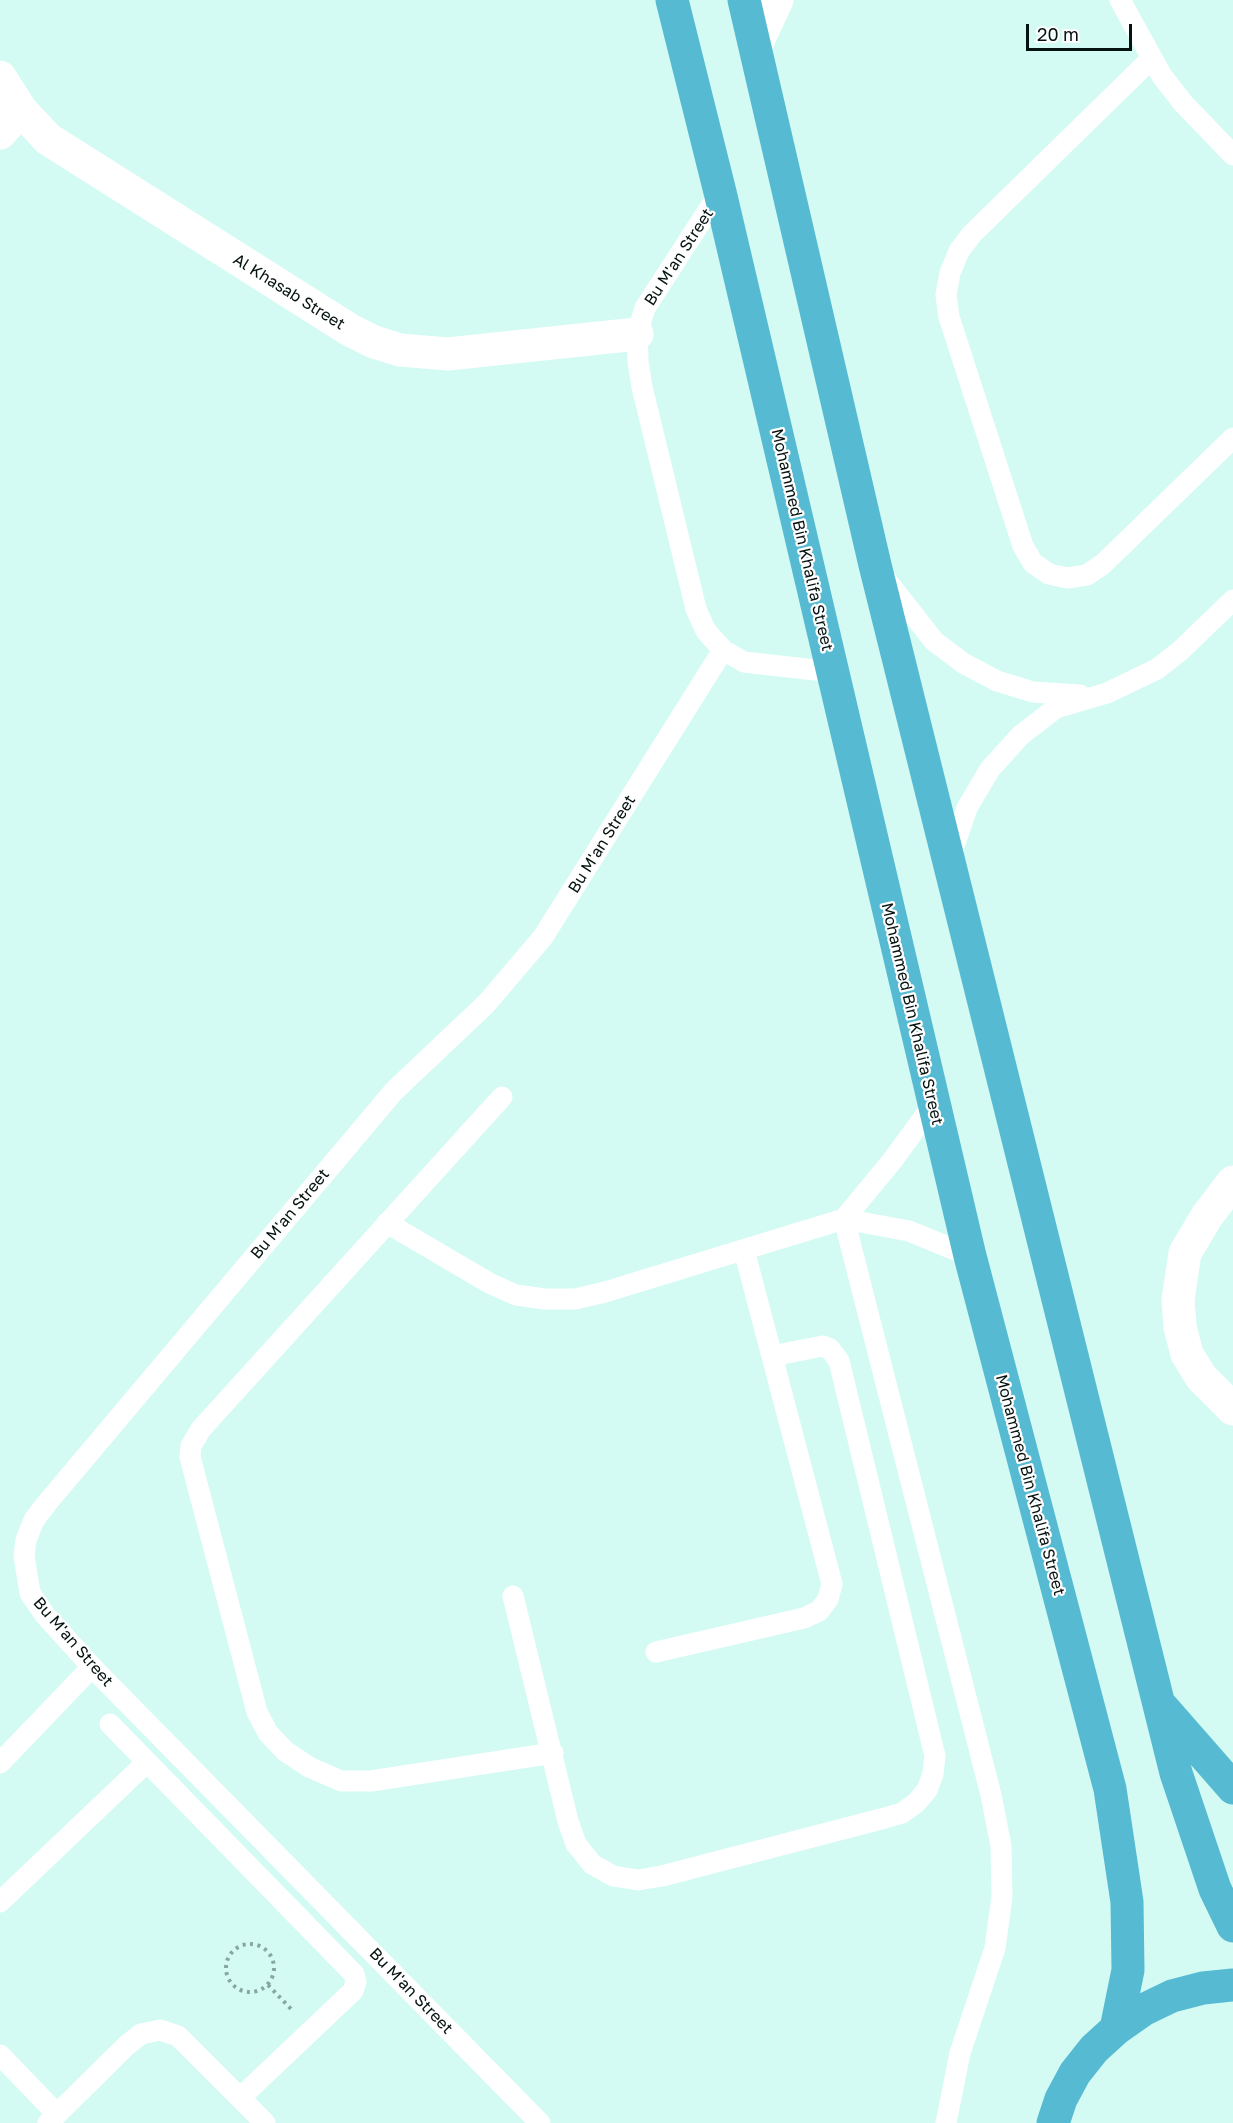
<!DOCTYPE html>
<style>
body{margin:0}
#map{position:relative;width:1233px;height:2123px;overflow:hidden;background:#d3fbf4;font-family:"Golos Text",sans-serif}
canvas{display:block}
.scale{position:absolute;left:1026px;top:24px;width:106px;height:27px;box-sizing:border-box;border:3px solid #041210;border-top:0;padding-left:8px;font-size:18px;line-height:21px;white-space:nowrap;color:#041210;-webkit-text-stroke:4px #fefefe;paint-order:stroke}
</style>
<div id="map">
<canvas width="1233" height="2123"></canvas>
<div class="scale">20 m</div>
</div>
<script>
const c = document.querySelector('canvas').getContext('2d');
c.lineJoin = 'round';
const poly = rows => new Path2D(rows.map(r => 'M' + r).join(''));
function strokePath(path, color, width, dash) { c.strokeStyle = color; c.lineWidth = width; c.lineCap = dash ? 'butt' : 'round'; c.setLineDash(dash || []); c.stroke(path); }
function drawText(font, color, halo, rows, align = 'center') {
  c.font = font + ' "Golos Text",sans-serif'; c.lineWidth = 4.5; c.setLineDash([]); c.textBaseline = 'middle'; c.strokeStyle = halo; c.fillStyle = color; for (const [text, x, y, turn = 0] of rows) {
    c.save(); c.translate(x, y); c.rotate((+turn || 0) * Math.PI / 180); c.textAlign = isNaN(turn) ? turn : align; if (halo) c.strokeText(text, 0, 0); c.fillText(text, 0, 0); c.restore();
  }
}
strokePath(poly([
 '226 1968a24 24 0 1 1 48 0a24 24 0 1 1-48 0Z',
 [268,1985,292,2010]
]), '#88a6a1', 4, [3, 4.5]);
strokePath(poly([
 [1120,0,1162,76,1183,103,1233,155],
 [1151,59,972,234,959,251,950,273,946,295,949,317,1023,546,1033,563,1049,574,1067,578,1087,575,1103,564,1233,438],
 [720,192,645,308,637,334,638,361,642,387,696,609,706,631,723,650,744,662,833,672],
 [883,576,934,641,963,663,997,681,1033,692,1080,695],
 [950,858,967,808,990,769,1021,735,1056,708,1107,693,1157,669,1180,651,1233,600],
 [502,1097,201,1429,191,1446,190,1457,257,1712,268,1733,285,1751,309,1767,341,1781,371,1781,553,1753],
 [844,1219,991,1795,1001,1846,1002,1897,995,1948,960,2053,946,2123],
 [844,1219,892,1161,933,1105],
 [387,1223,491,1284,516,1295,545,1299,575,1299,605,1292,844,1219,909,1231,970,1256],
 [513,1596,568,1821,576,1844,592,1864,613,1876,638,1880,662,1876,885,1818,902,1813,916,1803,927,1790,933,1774,935,1756,839,1361,830,1349,823,1346,772,1356],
 [656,1652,804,1618,819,1611,828,1599,832,1584,744,1250],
 [110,1724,354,1974,356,1982,353,1991,240,2098],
 [0,1763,92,1667],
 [0,1902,147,1762],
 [0,2055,57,2114],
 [48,2123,126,2046,141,2034,160,2030,178,2036,265,2123],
 [540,2123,92,1667,45,1615,30,1593,24,1556,26,1540,34,1520,47,1503,394,1091,486,1004,543,937,723,650]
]), '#fff', 21);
strokePath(poly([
 [756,45,777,0],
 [0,77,21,110,48,139,350,330,374,342,400,350,448,354,637,334],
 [0,133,21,110],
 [1233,1182,1207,1216,1185,1253,1178,1300,1180,1327,1187,1354,1201,1377,1233,1409]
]), '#fff', 33);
strokePath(poly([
 [672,0,720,192,970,1256,1110,1789,1127,1902,1128,1970,1116,2029],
 [744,0,875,565,1176,1773,1215,1889,1233,1926],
 [1163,1708,1233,1788],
 [1053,2123,1061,2099,1075,2073,1094,2049,1116,2029,1143,2010,1172,1996,1203,1988,1233,1985]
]), '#56bbd2', 33);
drawText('16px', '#041210', '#fefefe', [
 ["Bu M'an Street",679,257,-57],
 ["Al Khasab Street",289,292,32],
 ["Mohammed Bin Khalifa Street",802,540,77],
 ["Bu M'an Street",602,844,-58],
 ["Mohammed Bin Khalifa Street",912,1014,77],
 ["Bu M'an Street",290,1214,-50],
 ["Mohammed Bin Khalifa Street",1030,1485,75],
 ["Bu M'an Street",73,1642,49],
 ["Bu M'an Street",411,1991,46]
]);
</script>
